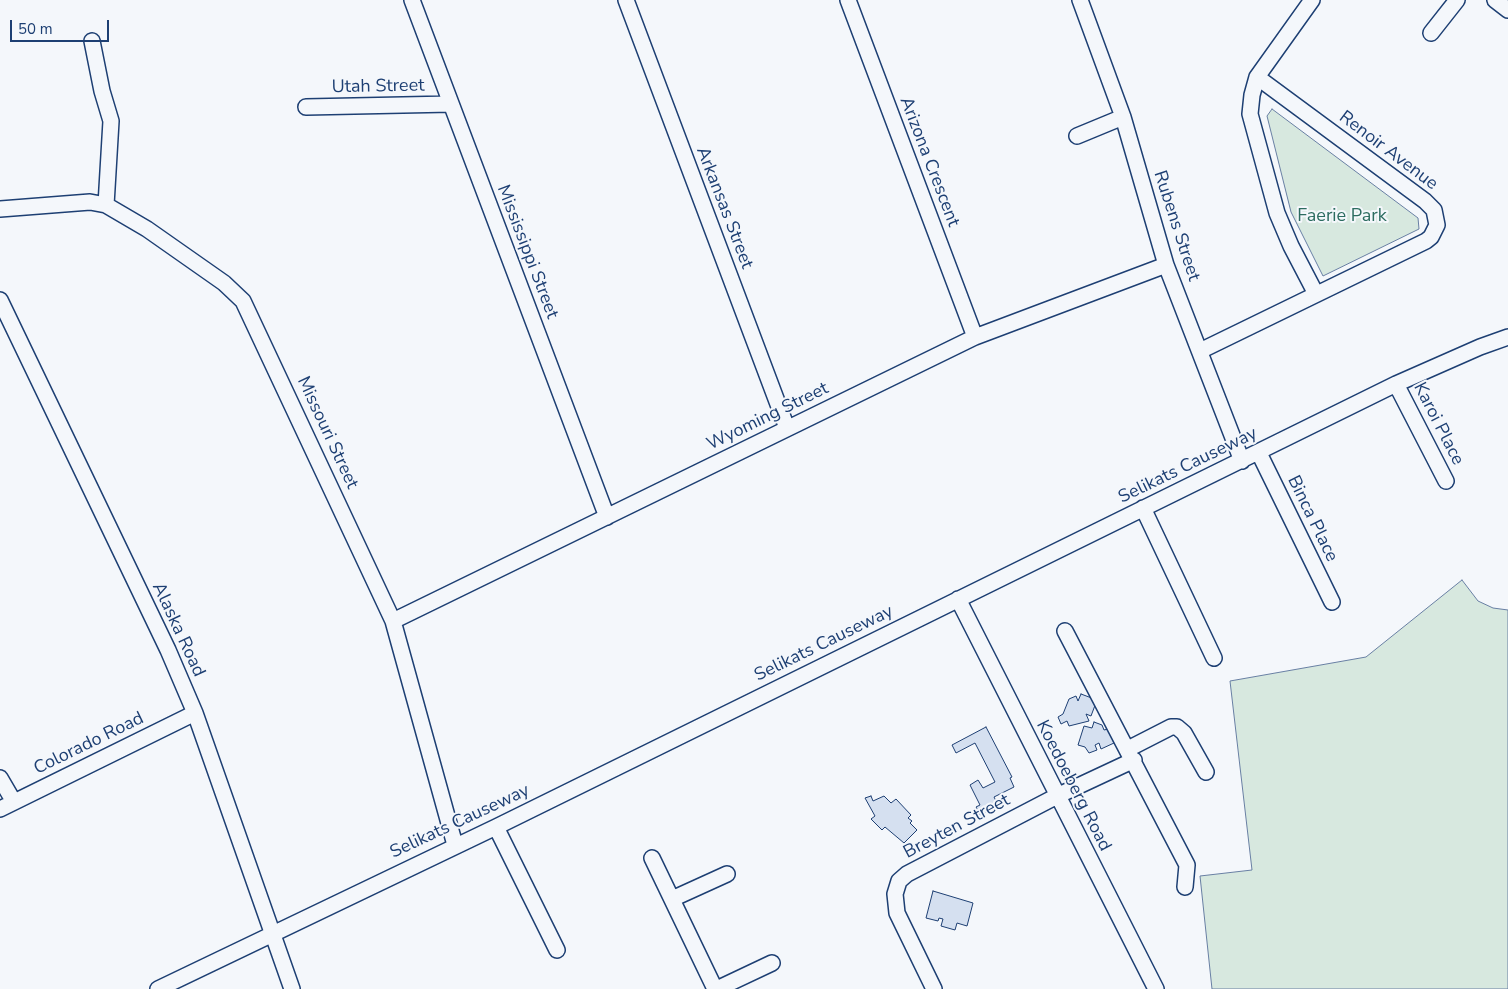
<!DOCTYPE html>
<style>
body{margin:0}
#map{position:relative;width:1508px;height:989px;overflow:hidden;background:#f4f7fb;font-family:"Nunito Sans",sans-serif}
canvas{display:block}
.scale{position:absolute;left:10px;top:20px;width:99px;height:22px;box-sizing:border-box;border:2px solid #1d3f73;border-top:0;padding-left:6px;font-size:15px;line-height:18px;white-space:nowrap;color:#1d3f73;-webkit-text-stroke:4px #f4f7fb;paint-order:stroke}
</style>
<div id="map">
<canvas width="1508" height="989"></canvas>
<div class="scale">50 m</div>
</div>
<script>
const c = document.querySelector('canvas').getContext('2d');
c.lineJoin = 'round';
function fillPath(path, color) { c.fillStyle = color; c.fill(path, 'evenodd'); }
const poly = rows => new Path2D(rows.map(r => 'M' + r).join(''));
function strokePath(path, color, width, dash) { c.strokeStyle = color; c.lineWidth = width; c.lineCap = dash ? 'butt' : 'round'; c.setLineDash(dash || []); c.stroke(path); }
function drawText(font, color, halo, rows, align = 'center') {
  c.font = font + ' "Nunito Sans",sans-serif'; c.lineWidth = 4; c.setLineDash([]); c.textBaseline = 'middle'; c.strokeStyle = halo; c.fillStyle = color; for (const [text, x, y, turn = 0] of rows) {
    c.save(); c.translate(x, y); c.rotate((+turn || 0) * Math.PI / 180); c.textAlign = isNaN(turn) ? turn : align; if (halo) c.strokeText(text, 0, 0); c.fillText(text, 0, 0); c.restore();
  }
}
const green = poly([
 [1272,109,1418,218,1419,229,1323,276,1291,212,1267,116,1272,109],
 [1462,580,1478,601,1493,608,1508,610,1508,989,1212,989,1200,876,1252,870,1230,681,1366,657,1462,580]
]);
fillPath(green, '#d7e8df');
strokePath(green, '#687fa3', 1);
const building = poly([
 [1081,694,1097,700,1091,716,1086,714,1089,721,1069,726,1067,721,1061,724,1058,717,1063,714,1069,699,1076,696,1078,701,1081,694],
 [1094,722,1102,725,1104,730,1108,729,1114,743,1101,749,1099,743,1095,745,1097,750,1089,753,1085,747,1078,745,1084,726,1092,728,1094,722],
 [986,727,1012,777,1010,778,1014,787,994,797,998,805,980,815,976,807,980,805,970,785,978,780,983,788,995,782,975,743,956,753,952,745,986,727],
 [871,796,873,801,884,796,891,803,896,799,911,815,908,818,912,821,910,823,917,830,904,843,885,827,882,830,871,819,875,816,865,798,871,796],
 [933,891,973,903,967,926,957,923,955,930,941,926,943,919,939,918,938,921,926,918,933,891]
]);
fillPath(building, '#d5e0f0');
strokePath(building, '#1d3f73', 1);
const minor = poly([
 [412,0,607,517],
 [626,0,787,428],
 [848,0,975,337],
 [1080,0,1123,117,1166,265,1242,461],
 [1312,0,1257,77,1252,95,1250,114,1277,213,1291,246,1316,294],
 [1495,0,1508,10],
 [1431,33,1457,0],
 [92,41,102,91,111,121,106,205],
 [306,107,451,104],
 [1077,136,1123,117],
 [0,209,90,202,106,205,147,229,224,283,243,301,393,621,455,845],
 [0,300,168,650,195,713,292,989],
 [1200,351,1426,241,1431,237,1437,225,1434,210,1425,201,1257,77],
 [1396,384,1446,481],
 [1259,453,1332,602],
 [1143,508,1214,658],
 [958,599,1156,989],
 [393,621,975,337,1166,265],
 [1065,631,1187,865,1185,887],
 [1128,749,1171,727,1177,727,1184,733,1206,772],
 [0,778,14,802],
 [0,809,195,713],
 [496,827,557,950],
 [652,858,715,989],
 [672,899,727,874],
 [158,989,496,827,1396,384,1480,347,1508,337],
 [717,989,772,963],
 [934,989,897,913,895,894,899,881,907,874,1057,796,1134,760]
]);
strokePath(minor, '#1d3f73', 18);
strokePath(minor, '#f4f7fb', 15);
drawText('18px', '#1d3f73', '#f4f7fb', [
 ["Utah Street",378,87,-1],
 ["Renoir Avenue",1388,151,37],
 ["Arizona Crescent",929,162,69],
 ["Arkansas Street",724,208,69],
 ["Rubens Street",1176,226,72],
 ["Mississippi Street",527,252,69],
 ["Wyoming Street",768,417,-26],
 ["Karoi Place",1438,424,63],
 ["Missouri Street",327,433,65],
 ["Selikats Causeway",1188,466,-26],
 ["Binca Place",1312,519,64],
 ["Alaska Road",178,630,65],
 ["Selikats Causeway",824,644,-26],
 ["Colorado Road",89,744,-26],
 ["Koedoeberg Road",1073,786,63],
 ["Selikats Causeway",460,822,-25],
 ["Breyten Street",957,827,-28]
]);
drawText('18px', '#2c6c60', '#f4f7fb', [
 ["Faerie Park",1342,217]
]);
</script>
